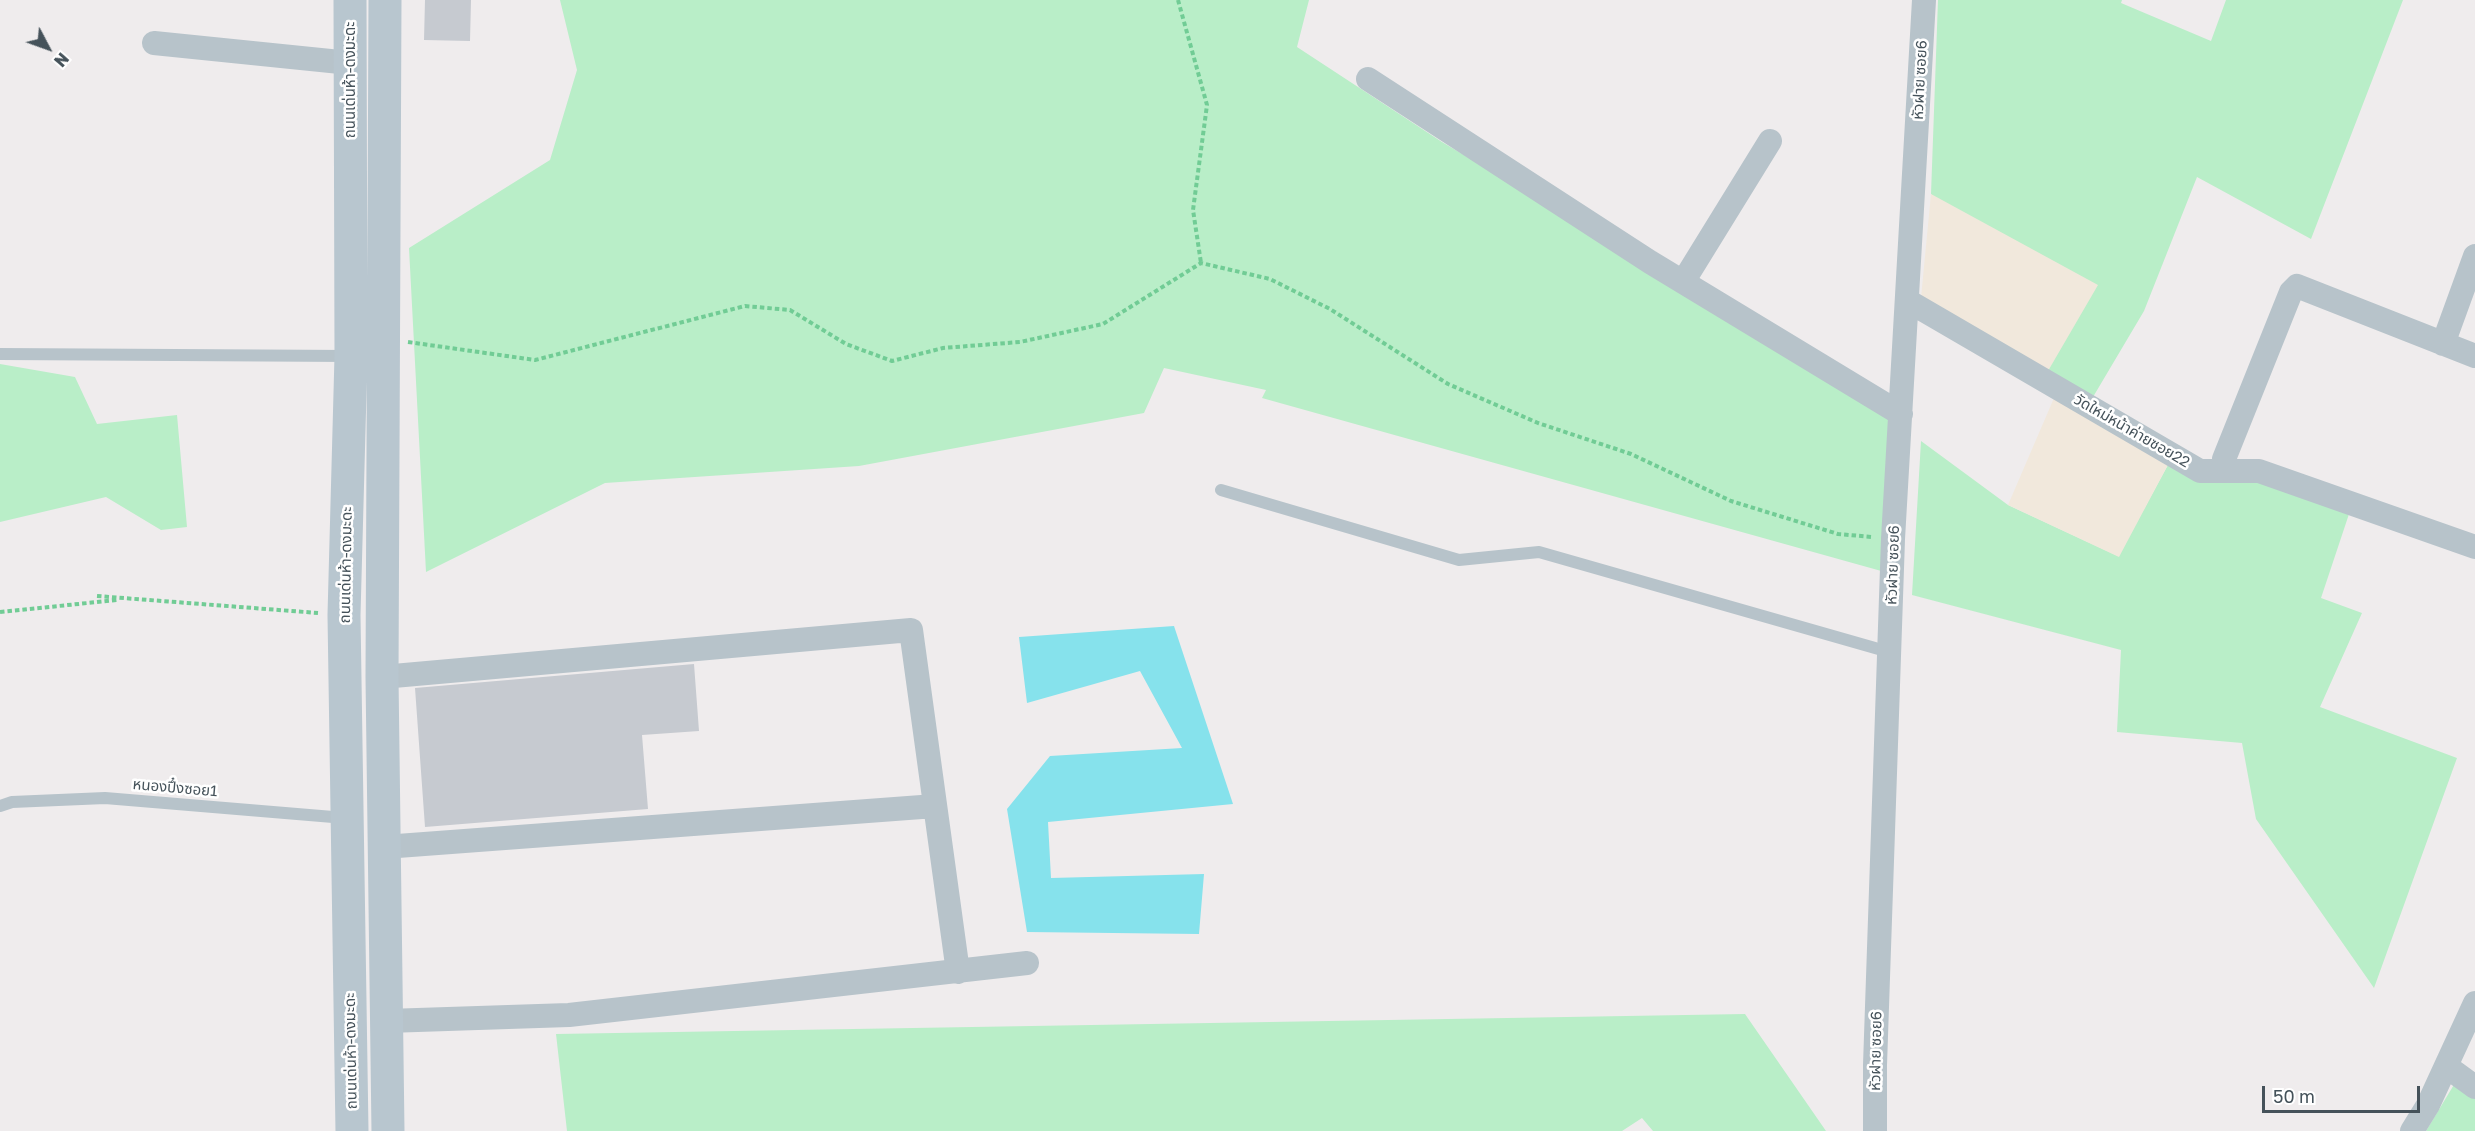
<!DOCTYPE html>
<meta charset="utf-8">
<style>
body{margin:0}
#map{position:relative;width:2475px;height:1131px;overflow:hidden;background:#efeced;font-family:"Golos Text",sans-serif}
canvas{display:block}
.north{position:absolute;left:18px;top:18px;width:60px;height:60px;-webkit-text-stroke:4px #fff;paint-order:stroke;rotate:131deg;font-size:16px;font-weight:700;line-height:24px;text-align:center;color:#45525a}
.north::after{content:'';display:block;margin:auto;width:21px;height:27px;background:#45525a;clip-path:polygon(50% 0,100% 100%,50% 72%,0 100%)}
.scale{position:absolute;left:2262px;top:1086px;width:158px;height:27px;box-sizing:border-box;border:3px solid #45525a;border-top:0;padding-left:8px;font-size:18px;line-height:21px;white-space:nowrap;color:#45525a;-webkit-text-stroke:4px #fff;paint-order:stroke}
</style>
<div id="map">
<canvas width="2475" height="1131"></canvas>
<div class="north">N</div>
<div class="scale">50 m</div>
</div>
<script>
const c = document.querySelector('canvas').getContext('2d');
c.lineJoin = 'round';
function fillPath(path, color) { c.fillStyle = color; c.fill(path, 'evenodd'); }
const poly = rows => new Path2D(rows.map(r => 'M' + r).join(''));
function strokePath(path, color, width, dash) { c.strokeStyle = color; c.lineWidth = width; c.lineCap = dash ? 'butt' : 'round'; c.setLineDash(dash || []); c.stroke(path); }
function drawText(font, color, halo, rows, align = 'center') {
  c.font = font + ' "Golos Text","Noto Sans Thai",sans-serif'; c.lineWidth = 5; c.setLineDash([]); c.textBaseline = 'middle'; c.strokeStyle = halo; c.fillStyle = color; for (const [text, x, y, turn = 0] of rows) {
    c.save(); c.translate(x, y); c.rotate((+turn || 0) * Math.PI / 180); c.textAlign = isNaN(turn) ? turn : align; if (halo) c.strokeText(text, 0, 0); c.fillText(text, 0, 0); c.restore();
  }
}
fillPath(poly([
 [560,0,1309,0,1297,47,1442,142,1901,414,1892,574,1262,398,1266,390,1164,368,1144,413,859,466,605,483,426,572,409,248,550,160,577,70],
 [1938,0,2122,0,2121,3,2211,41,2226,0,2403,0,2311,239,2197,177,2144,311,2093,397,2048,371,1931,194],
 [0,364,75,377,97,424,177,415,187,527,161,530,106,497,0,522],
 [1921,441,2008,505,2118,556,2169,463,2262,477,2350,511,2321,598,2362,613,2320,707,2457,758,2374,988,2256,819,2242,743,2117,732,2121,650,1912,595],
 [1745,1014,1826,1131,1653,1131,1642,1118,1622,1131,567,1131,556,1034],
 [2455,1083,2475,1095,2475,1131,2426,1131]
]), '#b9eec8');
fillPath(poly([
 [1931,194,2098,285,2048,371,1921,298],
 [2054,398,2169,463,2119,557,2008,505]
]), '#f1e8dc');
fillPath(poly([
 [1174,626,1233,804,1048,822,1051,878,1204,874,1199,934,1027,932,1007,809,1050,756,1182,748,1140,671,1027,703,1019,637]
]), '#86e2ec');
fillPath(poly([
 [425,0,471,0,470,41,424,40],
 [694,664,699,731,642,735,648,809,425,827,415,688]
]), '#c6cad0');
strokePath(poly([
 [1178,0,1207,105,1193,210,1201,263],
 [408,342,535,360,745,306,790,310,846,344,892,361,943,348,1020,342,1103,324,1201,263,1270,279,1330,309,1448,384,1538,423,1631,454,1731,501,1838,534,1872,537],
 [97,596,318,613],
 [0,612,117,600]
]), '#71cc95', 4, [4.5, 3]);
strokePath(poly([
 [0,354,350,356],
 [1221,490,1459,560,1539,552,1889,652],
 [0,806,12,802,105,798,345,818]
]), '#b7c3ca', 12);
strokePath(poly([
 [154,43,350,63],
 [1368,79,1650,262,1901,414],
 [1683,282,1770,141],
 [1908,301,2200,471,2259,471,2475,547],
 [2443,344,2475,256],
 [2227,469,2224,459,2291,292,2297,286,2475,356],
 [382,677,911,630,958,972],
 [384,847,935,806],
 [387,1021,569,1015,1027,963],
 [2446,1066,2475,1087],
 [1875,1131,1875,1065,1893,539,1924,0],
 [2412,1131,2428,1105,2475,1003]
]), '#b7c3ca', 24);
strokePath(poly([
 [350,0,351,356,344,615,352,1131],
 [385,0,382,677,388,1131]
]), '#b8c6cf', 33);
drawText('15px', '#45525a', '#fff', [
 ["ถนนเด่นห้า-ดงมะดะ",350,80,-90],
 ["หัวฝาย ซอย6",1920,80,-87],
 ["วัดใหม่หน้าค่ายซอย22",2132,431,30],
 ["ถนนเด่นห้า-ดงมะดะ",346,565,-89],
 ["หัวฝาย ซอย6",1893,565,-88],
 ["หนองปึ๋งซอย1",175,788,5],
 ["ถนนเด่นห้า-ดงมะดะ",351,1051,-91],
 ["หัวฝาย ซอย6",1876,1051,-89]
]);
</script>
